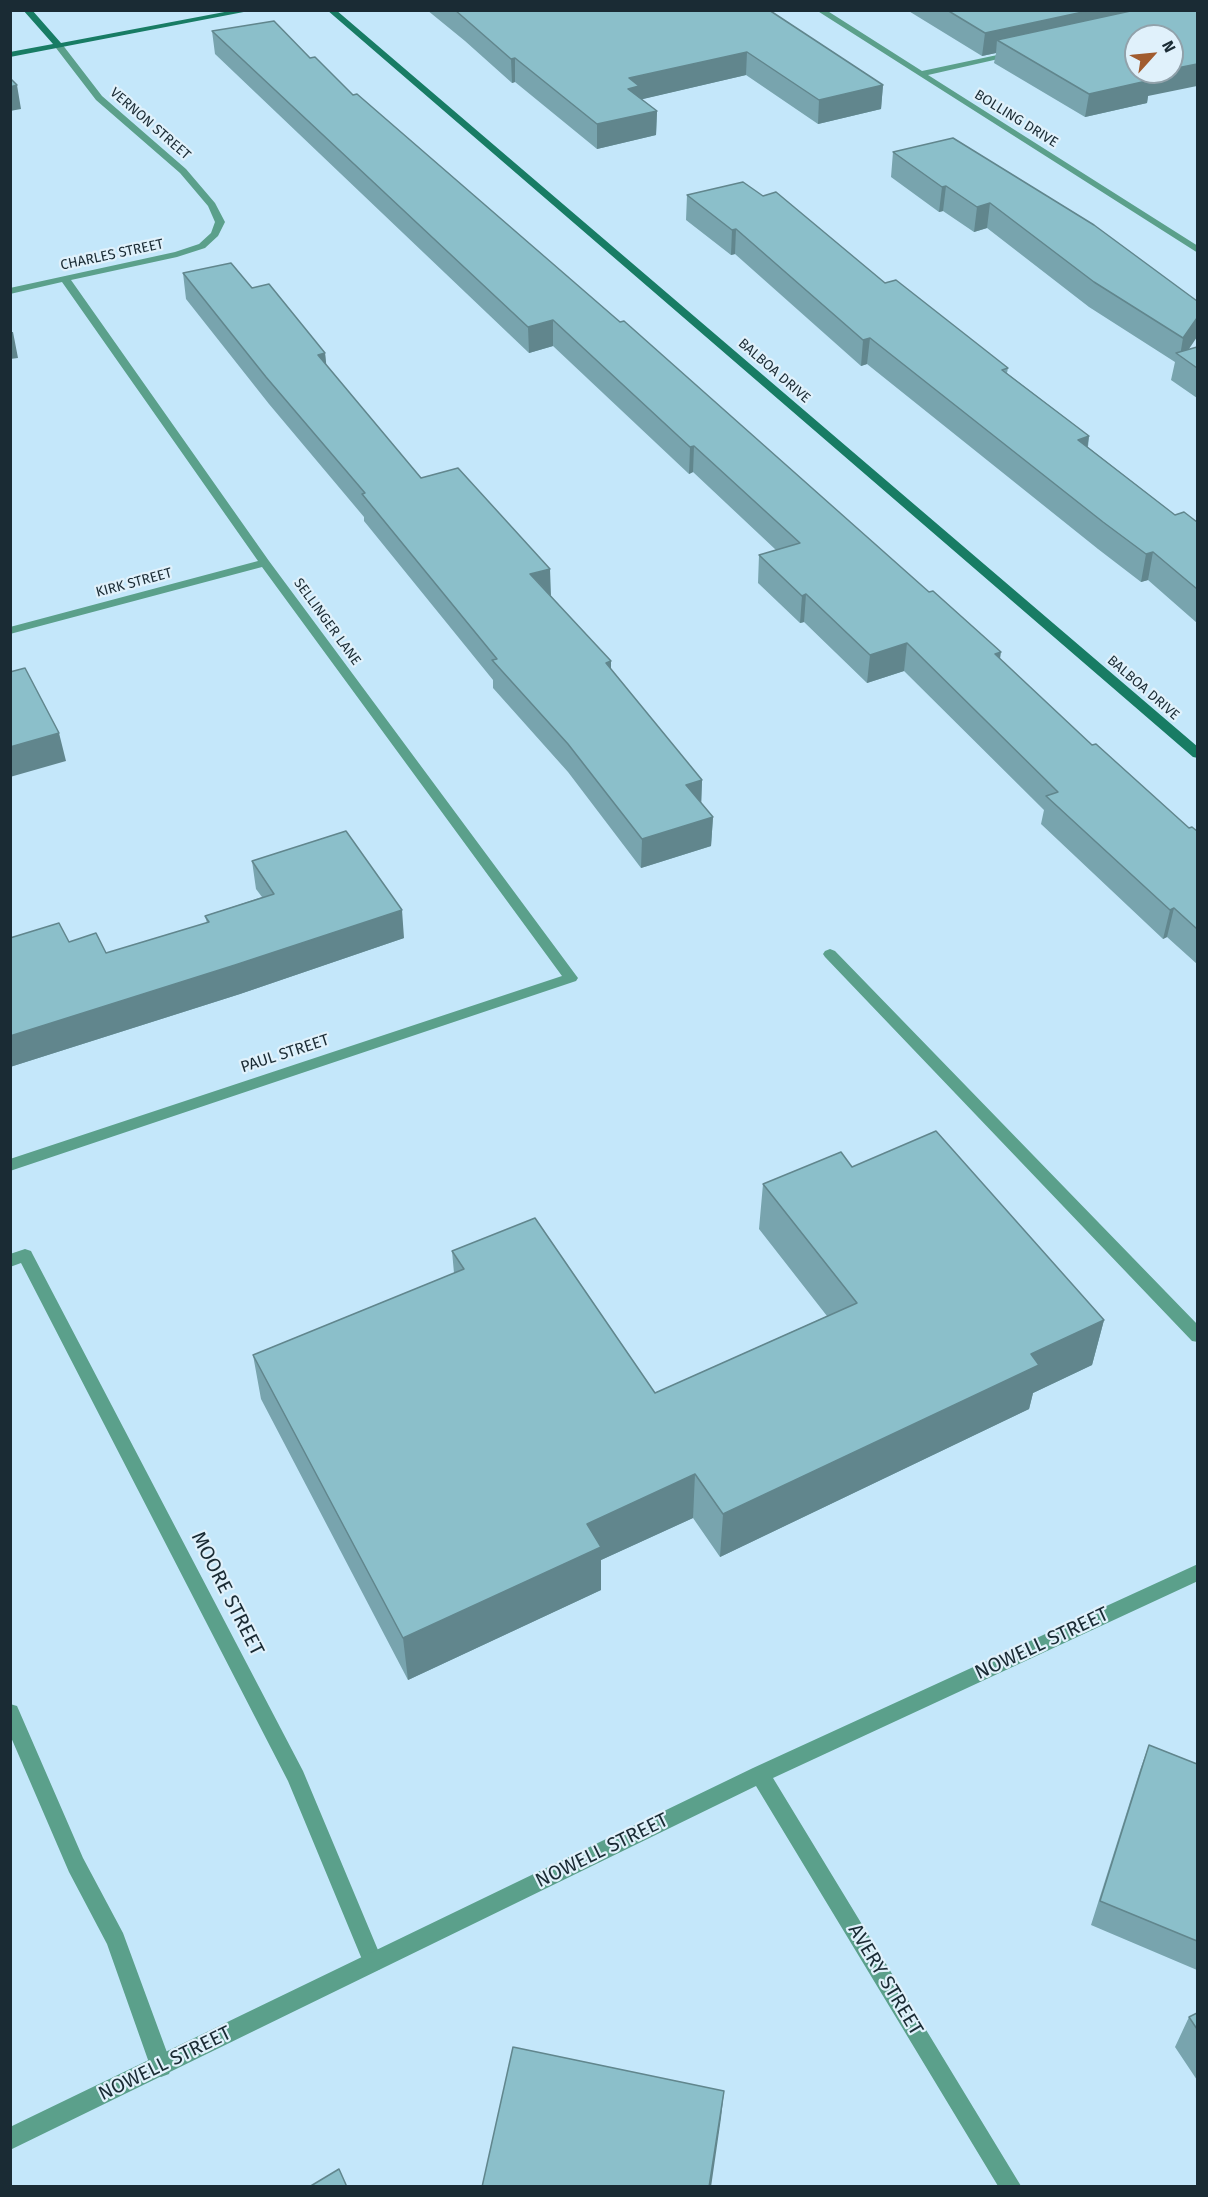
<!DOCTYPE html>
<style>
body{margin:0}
#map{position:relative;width:1208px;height:2197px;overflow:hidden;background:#c4e7fa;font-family:"Fira Sans",sans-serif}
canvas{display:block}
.frame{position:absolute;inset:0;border:12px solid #1a2b34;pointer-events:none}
.north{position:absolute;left:1124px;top:24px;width:60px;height:60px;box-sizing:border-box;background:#e0f1fb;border:2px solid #91a2ab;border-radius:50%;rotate:63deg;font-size:16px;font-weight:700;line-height:24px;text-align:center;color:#1a2b34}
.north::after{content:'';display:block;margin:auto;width:21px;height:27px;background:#a15c2f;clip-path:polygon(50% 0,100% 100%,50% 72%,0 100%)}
</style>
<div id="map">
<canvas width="1208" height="2197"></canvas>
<div class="frame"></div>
<div class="north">N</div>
</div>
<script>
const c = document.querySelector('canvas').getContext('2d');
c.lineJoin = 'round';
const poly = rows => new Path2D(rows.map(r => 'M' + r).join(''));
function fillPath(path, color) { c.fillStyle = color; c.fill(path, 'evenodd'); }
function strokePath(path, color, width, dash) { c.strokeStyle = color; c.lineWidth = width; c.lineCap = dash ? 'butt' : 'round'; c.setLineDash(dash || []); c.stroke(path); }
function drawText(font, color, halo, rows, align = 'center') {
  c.font = font + ' "Fira Sans",sans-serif'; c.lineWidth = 4.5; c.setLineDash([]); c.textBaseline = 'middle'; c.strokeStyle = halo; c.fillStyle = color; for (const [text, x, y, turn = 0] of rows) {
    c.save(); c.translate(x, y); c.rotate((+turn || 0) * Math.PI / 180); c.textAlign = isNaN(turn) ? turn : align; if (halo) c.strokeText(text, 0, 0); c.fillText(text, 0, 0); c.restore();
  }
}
fillPath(poly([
 [830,949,835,951,1198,1325,1198,1342,1192,1341,825,957,823,954,825,951,830,949],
 [25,1249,31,1251,33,1255,303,1771,383,1962,380,1969,373,1972,366,1969,288,1781,21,1263,10,1267,10,1254,25,1249],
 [10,1704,17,1706,83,1858,123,1933,172,2066,169,2074,161,2077,153,2074,107,1944,69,1872,10,1735,10,1704]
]), '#5ba08b');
fillPath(poly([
 [816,10,826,10,922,71,1016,51,1016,55,928,75,1198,246,1198,253,816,10],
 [56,44,62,44,102,96,186,169,215,203,225,222,218,236,205,248,177,257,71,280,269,561,578,978,576,981,10,1171,10,1159,562,976,262,567,10,634,10,627,258,561,62,282,10,294,10,288,175,252,199,244,211,233,215,222,208,206,180,173,96,100,56,48,56,44],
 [1198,1564,1198,1581,773,1778,1021,2186,998,2186,756,1786,10,2150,10,2127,753,1768,1198,1564]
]), '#5ba08b');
fillPath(poly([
 [23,10,32,10,61,43,235,10,254,10,10,57,10,52,53,44,23,10],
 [327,10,336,10,1198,747,1198,758,1193,757,327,10]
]), '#187c64');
fillPath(poly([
 [427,10,769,10,883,85,881,109,818,124,746,75,642,99,657,111,656,135,597,149,515,82,512,83,465,41],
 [907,10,1197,10,1148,96,1147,103,1085,117,994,63,996,53,982,56],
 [212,31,310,58,1000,659,1092,745,1189,828,1197,831,1197,964,1167,937,1163,939,1041,824,1044,810,904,671,867,683,804,622,800,623,758,583,759,555,776,550,693,472,689,474,553,346,529,353,215,54],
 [893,152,1197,301,1188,350,1197,347,1197,398,1171,380,1175,362,1089,307,987,228,974,232,943,211,939,212,891,177],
 [687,195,885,283,1008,368,1007,373,1089,436,1088,447,1175,515,1197,522,1197,623,1148,580,1141,582,1098,549,867,364,861,366,735,254,731,255,686,220],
 [183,273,252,288,325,353,326,365,421,478,551,596,702,780,701,804,713,817,711,846,641,868,568,772,493,688,493,680,364,521,364,517,269,404,186,299],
 [252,861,404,938,240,994,10,1067,10,938,69,942,106,953,207,923,205,916,262,897,256,889],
 [852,1167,1104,1320,1092,1365,1033,1393,1029,1409,720,1557,693,1518,601,1560,601,1590,408,1680,261,1399,253,1355,454,1273,452,1251,655,1393,827,1316,759,1229,763,1184],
 [1149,1745,1197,1764,1197,1970,1091,1925,1140,1770],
 [1197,2013,1197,2080,1175,2047,1189,2017]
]), '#78a4ae');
fillPath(poly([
 [1092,10,1194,10,997,40,996,53,982,56,985,33],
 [747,52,746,75,639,100,628,112,629,78],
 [515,58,515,82,512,83,511,59],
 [1197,64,1197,86,1148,96,1147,103,1085,117,1089,94,1143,75,1158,72,1172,72,1172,69],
 [17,85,21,109,10,111,10,87],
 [883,85,881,109,818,124,819,100],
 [657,111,656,135,597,149,597,124],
 [946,186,943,211,939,212,942,187],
 [990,203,987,228,974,232,977,207],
 [736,229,735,254,731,255,732,230],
 [1197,318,1197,337,1183,358,1180,356,1183,338],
 [553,320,553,346,529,353,528,327],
 [10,332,13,332,18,358,10,359],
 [870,338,867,364,861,366,863,340],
 [325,353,328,380,318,355],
 [1089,436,1085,463,1078,440],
 [694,446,693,472,689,474,690,447],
 [1153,552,1148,580,1141,582,1146,554],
 [550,569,551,596,530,574],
 [806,594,804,622,800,623,802,596],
 [907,643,904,671,867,683,870,655],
 [1001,652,997,679,995,654],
 [611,661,611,689,606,663],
 [59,733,66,761,10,777,10,747],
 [702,780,701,809,686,785],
 [713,817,711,846,641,868,642,839],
 [1174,908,1167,937,1163,939,1170,910],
 [402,910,404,938,240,994,10,1067,10,1036],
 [1104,1320,1092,1365,1033,1393,1029,1409,720,1557,723,1514,1031,1354],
 [695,1474,693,1518,601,1560,601,1590,408,1680,403,1638,587,1524],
 [724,2091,721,2118,711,2187,709,2187]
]), '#61868d');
const building = poly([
 [455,10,769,10,883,85,819,100,747,52,629,78,639,86,628,89,657,111,597,124,515,58,511,59,455,10],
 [947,10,1092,10,985,33,947,10],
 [1135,10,1197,10,1197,64,1172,69,1172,36,1136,36,1136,72,1158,72,1143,75,1151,80,1089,94,997,40,1135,10],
 [274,21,310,58,315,57,353,95,357,94,620,322,624,321,929,592,933,591,1001,652,995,654,1092,745,1096,744,1189,828,1192,827,1197,831,1197,929,1174,908,1170,910,1046,796,1058,792,907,643,870,655,806,594,802,596,759,555,800,543,694,446,690,447,553,320,528,327,212,31,274,21],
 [10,78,17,85,10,87,10,78],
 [953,138,1094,225,1197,301,1197,318,1183,338,1094,282,990,203,977,207,946,186,942,187,893,152,953,138],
 [743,182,763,196,776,192,885,283,896,280,1008,368,1002,370,1089,436,1078,440,1175,515,1184,512,1197,522,1197,589,1153,552,1146,554,1103,522,870,338,863,340,736,229,732,230,687,195,743,182],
 [231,263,252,288,269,284,325,353,318,355,421,478,458,468,550,569,530,574,611,661,606,663,702,780,686,785,713,817,642,839,568,744,492,660,497,659,362,494,365,493,266,377,183,273,231,263],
 [1197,347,1197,368,1176,353,1197,347],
 [25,668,59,733,10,747,10,672,25,668],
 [346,831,402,910,235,965,10,1036,10,938,59,923,69,942,96,933,106,953,209,922,205,916,274,894,252,861,346,831],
 [936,1131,1104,1320,1031,1354,1039,1365,723,1514,695,1474,587,1524,601,1547,403,1638,253,1355,464,1269,452,1251,535,1218,655,1393,857,1303,763,1184,841,1152,852,1167,936,1131],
 [1149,1745,1197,1764,1197,1941,1100,1901,1149,1745],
 [1197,2013,1197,2029,1189,2017,1197,2013],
 [513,2047,724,2091,709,2187,482,2187,513,2047],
 [339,2169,347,2187,309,2187,339,2169]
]);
fillPath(building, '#8bbfca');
strokePath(building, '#61868d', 1.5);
drawText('14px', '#1a2b34', '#e0f1fb', [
 ["BOLLING DRIVE",1016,119,32],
 ["VERNON STREET",150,124,41],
 ["CHARLES STREET",112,255,-12],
 ["BALBOA DRIVE",774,371,41],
 ["KIRK STREET",134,583,-15],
 ["SELLINGER LANE",327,622,54],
 ["BALBOA DRIVE",1143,688,41]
]);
drawText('16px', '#1a2b34', '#e0f1fb', [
 ["PAUL STREET",285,1054,-18]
]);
drawText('20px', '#1a2b34', '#e0f1fb', [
 ["MOORE STREET",227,1594,63],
 ["NOWELL STREET",1042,1644,-25],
 ["NOWELL STREET",602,1851,-26],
 ["AVERY STREET",885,1980,59],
 ["NOWELL STREET",165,2064,-26]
]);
</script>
